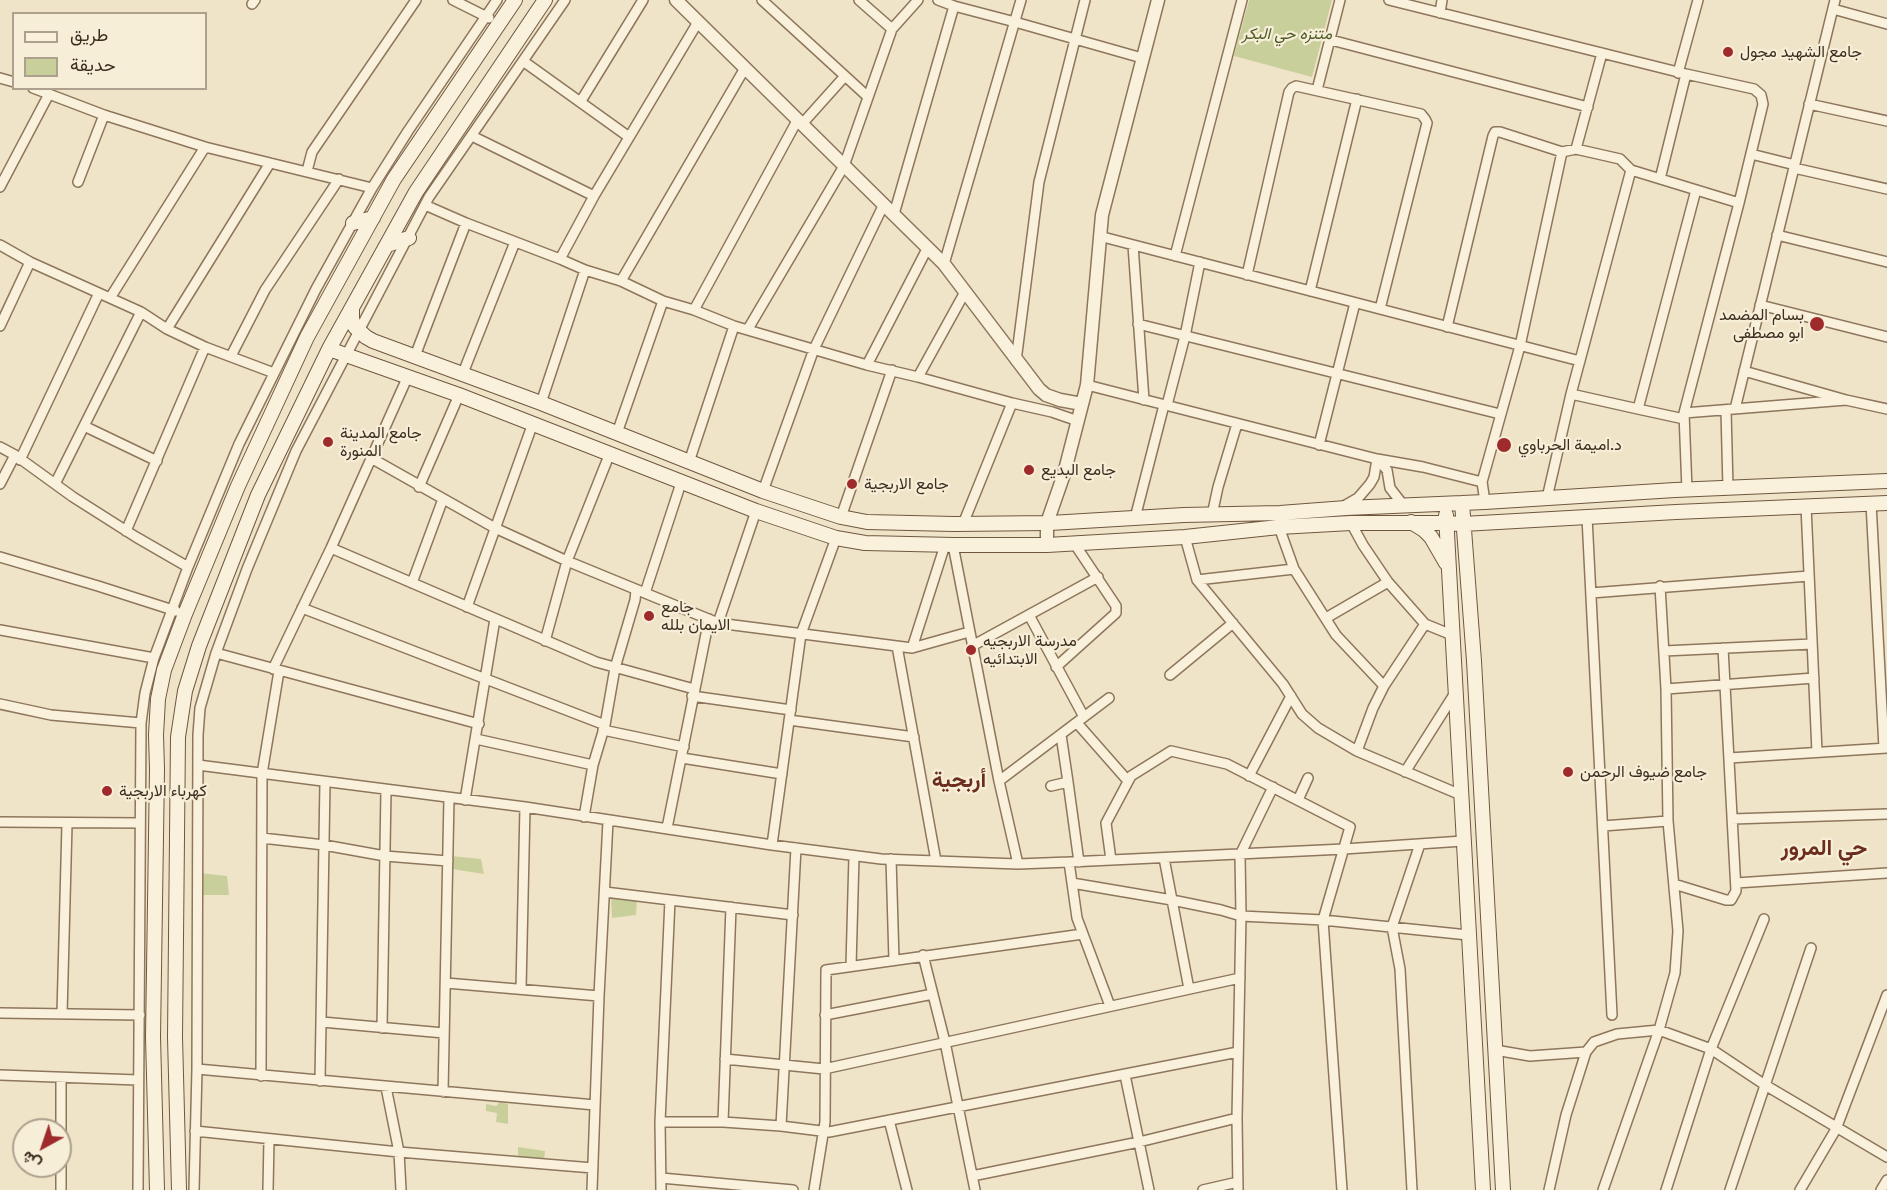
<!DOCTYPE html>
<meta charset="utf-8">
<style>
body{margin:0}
#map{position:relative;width:1887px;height:1190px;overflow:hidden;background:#f0e4c8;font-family:"Roboto Serif",Vazirmatn,serif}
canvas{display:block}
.legend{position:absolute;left:12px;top:12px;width:195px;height:78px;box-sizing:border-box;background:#f7eed8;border:2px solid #ada18e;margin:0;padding:8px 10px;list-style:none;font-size:18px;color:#3d2e20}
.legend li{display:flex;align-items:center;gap:12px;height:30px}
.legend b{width:30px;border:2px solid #ada18e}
.north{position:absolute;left:12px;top:1118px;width:60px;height:60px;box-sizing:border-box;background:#f7eed8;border:2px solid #ada18e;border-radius:50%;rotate:220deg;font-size:16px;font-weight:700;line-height:24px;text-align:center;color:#3d2e20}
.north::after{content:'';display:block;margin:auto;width:21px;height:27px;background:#9e2a2b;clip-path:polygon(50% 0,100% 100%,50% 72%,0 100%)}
</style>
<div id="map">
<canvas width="1887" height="1190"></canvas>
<ul class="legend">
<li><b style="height:8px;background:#faf1dc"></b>طريق</li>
<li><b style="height:16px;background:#c9cf9b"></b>حديقة</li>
</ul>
<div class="north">ش</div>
</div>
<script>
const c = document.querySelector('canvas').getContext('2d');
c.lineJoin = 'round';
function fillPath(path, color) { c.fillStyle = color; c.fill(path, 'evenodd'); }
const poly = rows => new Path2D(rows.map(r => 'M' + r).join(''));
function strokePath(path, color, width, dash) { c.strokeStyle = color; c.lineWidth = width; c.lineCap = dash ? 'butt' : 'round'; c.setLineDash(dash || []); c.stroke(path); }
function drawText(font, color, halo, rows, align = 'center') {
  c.font = font + ' "Roboto Serif",Vazirmatn,serif'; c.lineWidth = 4.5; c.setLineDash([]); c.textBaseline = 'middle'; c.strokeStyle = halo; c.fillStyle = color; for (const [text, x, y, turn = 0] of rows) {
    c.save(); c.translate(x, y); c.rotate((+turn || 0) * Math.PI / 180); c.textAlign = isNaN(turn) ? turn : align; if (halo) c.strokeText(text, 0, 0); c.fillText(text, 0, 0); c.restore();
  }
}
fillPath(poly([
 [1249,0,1332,0,1312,77,1234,56],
 [451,856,481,859,484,874,452,869],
 [200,873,227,876,229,895,202,895],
 [611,897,637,900,636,915,612,918],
 [500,1102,508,1104,508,1124,496,1122,497,1113,486,1111,486,1104,496,1106],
 [518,1147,545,1151,544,1161,518,1158]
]), '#c9cf9b');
const minor = poly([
 [453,0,489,18],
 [762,0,868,97],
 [859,0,892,29],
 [938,0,954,6,1015,22,1142,58],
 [1389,0,1686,74,1754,89,1761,95,1763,104,1739,203,1684,413,1687,490],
 [252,4,255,0],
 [1833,9,1887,24],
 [1440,13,1442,0],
 [1331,40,1588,107],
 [523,61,629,137],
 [1678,73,1698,0],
 [0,78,14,82],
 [33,88,104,115,205,147,372,188],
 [1317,90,1340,0],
 [581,101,643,0],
 [1809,104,1887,121],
 [802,124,845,76],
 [472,136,594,196],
 [1576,149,1602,53],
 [1751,154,1795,165],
 [1794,168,1887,189],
 [307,171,312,152,416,0],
 [1660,179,1686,74],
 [78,182,104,115],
 [0,187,49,94],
 [425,205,466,223,560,259,585,270,621,281,663,301,694,310,734,326,867,365,918,377,1012,403,1052,412,1078,421],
 [894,214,954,6],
 [1777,235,1887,262],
 [1099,236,1580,361],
 [0,245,30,262,141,312,167,329,205,347,274,373],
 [1133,245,1144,400],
 [1175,256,1242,0],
 [560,259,594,196,698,22],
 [944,264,1021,0],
 [1247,275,1289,92,1292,88,1296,86,1421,114,1425,119,1427,123,1380,309],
 [621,281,745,68],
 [1310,291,1357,99],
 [110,298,205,147],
 [1760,305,1887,337],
 [694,310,798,119],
 [1138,324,1500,414],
 [0,326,30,262],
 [1447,327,1493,136,1495,132,1500,132,1562,152,1576,149,1620,159,1631,170,1739,203],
 [167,329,270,163],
 [748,329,844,166,892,29,918,0],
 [231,356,265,290,339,179],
 [415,356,466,223],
 [1016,361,1039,182,1085,0],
 [867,365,928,247],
 [1744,371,1846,400,1887,409],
 [463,373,515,242],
 [918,377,965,292],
 [1087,385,1377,459,1387,470,1390,488,1404,506],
 [1571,394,1638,409,1696,190],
 [541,403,585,270],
 [1167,405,1185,336,1200,262],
 [1638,409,1684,419],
 [1735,409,1835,0],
 [1726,410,1728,488],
 [1684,413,1846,400],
 [84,426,157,461],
 [617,433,663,301],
 [1319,445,1355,303],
 [0,447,15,455,73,497,136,537,188,567],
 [371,458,495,528,567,561,718,623,912,648,969,632],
 [20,460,99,293],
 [689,462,734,326],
 [0,484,15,455],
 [55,484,141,312],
 [419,487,459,395],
 [763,491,814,349,884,204],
 [1547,498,1571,394,1631,170],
 [1485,502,1482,482,1520,346,1562,152],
 [1871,503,1884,748],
 [1344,506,1358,498,1370,484,1374,477,1377,459,1423,467,1482,482],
 [1806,506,1817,752],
 [1212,515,1218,487,1237,424],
 [841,517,892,370],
 [1587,517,1612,1015],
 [1135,518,1164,405],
 [1351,523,1363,545,1388,582,1425,624,1452,635],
 [963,524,1012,403],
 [1279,527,1294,569,1336,635,1384,686],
 [126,531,205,347],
 [1185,537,1197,580,1283,684,1302,714,1318,728,1357,751,1461,795],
 [953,545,999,781,1018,864],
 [331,548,596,662,694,689],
 [0,557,98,586,176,611],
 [1197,580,1294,569],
 [412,583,443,499],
 [645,593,681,483],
 [1591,593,1809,576],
 [467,607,533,423],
 [302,608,605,725],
 [1029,615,1084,717],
 [1326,618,1388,582],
 [718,623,756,511],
 [0,630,154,658],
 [545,641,567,561,610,453],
 [897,646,936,861],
 [972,646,1098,577],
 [912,648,945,545],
 [1664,651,1812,644],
 [216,653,479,724],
 [1056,667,1116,613,1116,606,1074,543],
 [273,669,331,548,408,376],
 [1170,675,1233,623],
 [1666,689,1814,678],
 [692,696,791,710],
 [0,704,51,715,141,723],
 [789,720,914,737],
 [1077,723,1128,781],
 [603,730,684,747],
 [1061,735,1068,782],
 [476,739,593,765],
 [1357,751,1373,708,1384,686,1425,624],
 [682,758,782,774],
 [1729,758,1887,748],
 [198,765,525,807,772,845,881,859,1018,864,1069,862,1344,849,1463,841],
 [1405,772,1455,693],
 [1249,776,1291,696],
 [999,781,1109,698],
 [1051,786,1068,782,1079,862],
 [465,800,495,619],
 [1298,800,1308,778],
 [584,817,593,765,605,725,615,668,635,600,636,590],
 [1732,819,1887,814],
 [0,822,140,823],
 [1603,826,1668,821],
 [667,828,709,619],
 [262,838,324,845,385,856,448,861],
 [772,845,801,634,836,538],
 [1164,858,1189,989],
 [891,859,894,960],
 [1111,860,1106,823,1131,776,1171,751,1227,764,1350,827,1323,920,1342,1190],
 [1069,862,1077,918,1110,1006],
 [1072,883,1172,900,1221,910,1241,916,1323,920,1468,935],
 [1736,883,1887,873],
 [1674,884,1726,900,1731,900,1736,891,1723,648],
 [605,892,793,915],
 [923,955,945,1042,975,1190],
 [851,966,854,856],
 [446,983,599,996],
 [521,989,525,807],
 [0,1013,140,1015],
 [62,1014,67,824],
 [825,1015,933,994],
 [322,1022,444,1033],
 [382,1028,386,790],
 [1495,1050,1530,1056,1586,1052],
 [725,1059,824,1069,1240,978],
 [197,1069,595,1105],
 [0,1075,138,1080],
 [1125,1075,1149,1190],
 [261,1076,262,774,279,671],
 [61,1078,61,1190],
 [320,1081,325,782],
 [386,1087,399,1152,401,1190],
 [443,1092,449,798],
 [889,1120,907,1190],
 [660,1122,723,1122,781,1126,829,1132,1238,1052],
 [723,1122,731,907],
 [781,1126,796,848],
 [195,1131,399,1152,593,1168],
 [972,1176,1139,1142,1237,1118],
 [661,1178,793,1190],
 [138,1190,141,723,145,693,154,658,188,567,239,444,316,289,372,188,408,131,497,0],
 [194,1190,197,1069,198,735,200,708,216,653,247,569,296,451,429,197,565,0],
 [268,1190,269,1139],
 [592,1190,599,996,608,821],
 [661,1190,660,1122,670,900],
 [814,1190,825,1122,826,970,1083,934],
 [1203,1190,1238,1182],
 [1238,1190,1237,1118,1241,916,1240,855,1273,787],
 [1412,1190,1400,969,1392,927,1420,844],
 [1549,1190,1566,1115,1586,1052,1594,1042,1617,1034,1659,1030,1711,1049,1765,1085,1887,1157],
 [1603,1190,1659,1030,1675,973,1678,931,1668,821,1666,689,1660,586],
 [1666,1190,1711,1049,1764,919],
 [1730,1190,1811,948],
 [1800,1190,1836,1129,1887,995],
 [1881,1190,1887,1180]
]);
const tertiary = poly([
 [676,0,944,264,1039,389,1046,395,1060,400,1082,404],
 [1047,545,1047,523,1064,474,1087,385,1102,215,1158,0]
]);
const secondary = poly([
 [353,223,373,218],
 [387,245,409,238],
 [352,308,352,319,355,327,366,337,373,341,541,403,763,491,841,517,867,522,954,524,1050,523,1184,515,1280,513,1346,508,1485,502,1675,490,1887,481],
 [329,349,459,395,756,511,836,538,865,543,954,545,1047,545,1185,537,1279,527,1351,523,1445,523,1463,524,1676,512,1887,503],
 [1462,503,1474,661,1503,1190],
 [1446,515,1483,1190],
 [1411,522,1424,530,1431,537,1446,563],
 [157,1190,153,1037,157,769,156,735,158,699,164,670,185,614,238,486,307,337,394,179,515,0],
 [179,1190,175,1037,178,737,185,691,199,646,258,495,329,349,416,192,545,0]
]);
strokePath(minor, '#8d765c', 12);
strokePath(tertiary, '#8d765c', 15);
strokePath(secondary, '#6f573f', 16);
strokePath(minor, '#faf1dc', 9);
strokePath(tertiary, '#faf1dc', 12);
strokePath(secondary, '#faf1dc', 14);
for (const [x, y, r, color] of [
 [1728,52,6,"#9e2a2b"],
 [1817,324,8,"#9e2a2b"],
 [328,442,6,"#9e2a2b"],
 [1504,445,8,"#9e2a2b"],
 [1029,470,6,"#9e2a2b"],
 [852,484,6,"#9e2a2b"],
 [649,616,6,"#9e2a2b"],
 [971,650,6,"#9e2a2b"],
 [1568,772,6,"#9e2a2b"],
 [107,791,6,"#9e2a2b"]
]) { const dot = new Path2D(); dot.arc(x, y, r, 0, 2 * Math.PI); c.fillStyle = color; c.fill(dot); strokePath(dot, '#f7eed8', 2); }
drawText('italic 16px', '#4d5a26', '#f7eed8', [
 ["متنزه حي البكر",1287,34]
]);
drawText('16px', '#3d2e20', '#f7eed8', [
 ["جامع الشهيد مجول",1740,52],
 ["بسام المضمد",1804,315,"right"],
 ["ابو مصطفى",1804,333,"right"],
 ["جامع المدينة",340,433],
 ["المنورة",340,451],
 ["د.اميمة الحرباوي",1518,445],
 ["جامع البديع",1041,470],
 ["جامع الاربجية",864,484],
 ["جامع",661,607],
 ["الايمان بلله",661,625],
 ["مدرسة الاربجيه",983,641],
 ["الابتدائيه",983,659],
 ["جامع ضيوف الرحمن",1580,772],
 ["كهرباء الاربجية",119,791]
], 'left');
drawText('bold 22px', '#6b2e1e', '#f7eed8', [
 ["أربجية",959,781],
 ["حي المرور",1824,849]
]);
</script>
